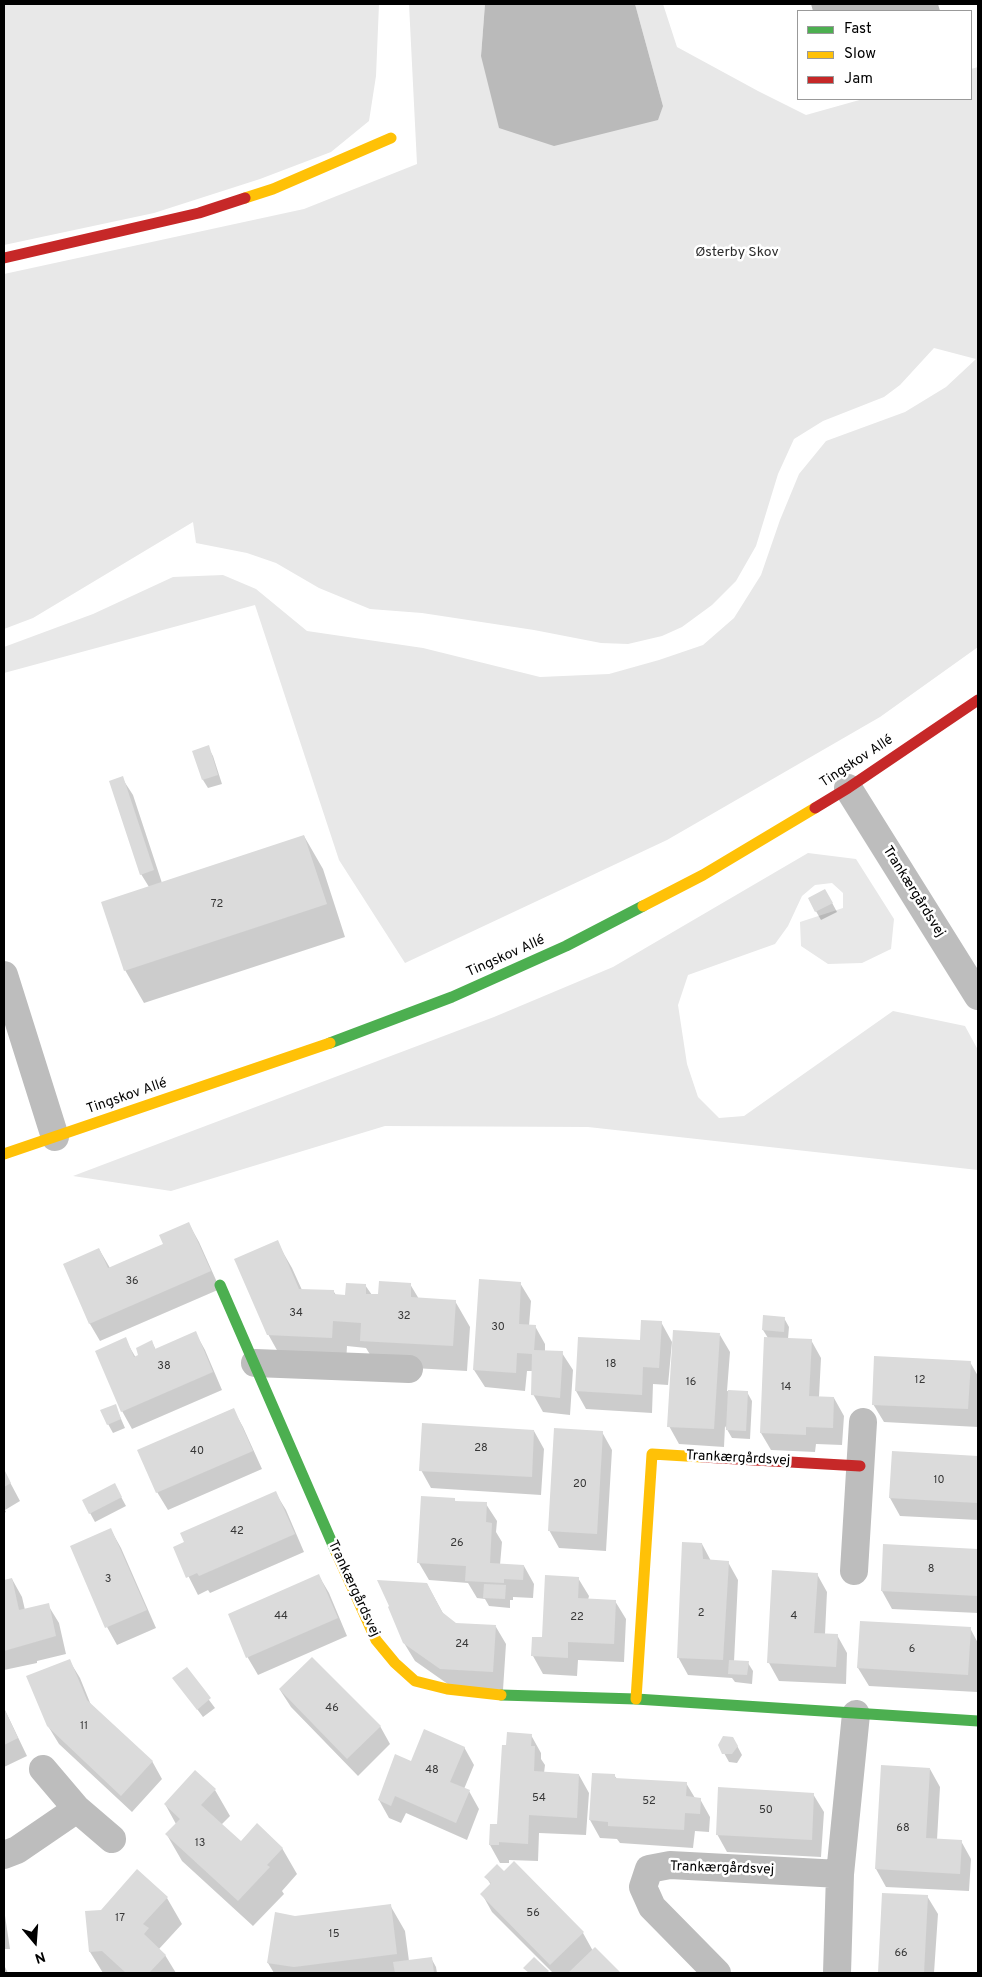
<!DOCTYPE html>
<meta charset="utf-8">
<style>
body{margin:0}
#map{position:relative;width:982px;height:1977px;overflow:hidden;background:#fff;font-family:Overpass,sans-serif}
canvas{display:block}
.frame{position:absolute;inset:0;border:5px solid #000;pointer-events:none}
.legend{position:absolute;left:797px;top:10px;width:175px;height:90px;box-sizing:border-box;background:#fff;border:1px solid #999;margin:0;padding:6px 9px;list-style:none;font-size:15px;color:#000}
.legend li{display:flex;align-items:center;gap:10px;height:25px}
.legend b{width:25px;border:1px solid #999}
.north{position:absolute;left:10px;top:1917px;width:50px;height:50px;-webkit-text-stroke:4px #fff;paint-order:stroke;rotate:162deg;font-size:14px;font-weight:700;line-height:20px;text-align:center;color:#000}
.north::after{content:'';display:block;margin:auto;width:18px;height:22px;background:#000;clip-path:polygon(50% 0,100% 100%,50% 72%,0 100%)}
</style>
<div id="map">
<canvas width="982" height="1977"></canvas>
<div class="frame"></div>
<ul class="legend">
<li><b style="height:6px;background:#4caf50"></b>Fast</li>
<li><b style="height:6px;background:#ffc107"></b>Slow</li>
<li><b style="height:6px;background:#c62828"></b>Jam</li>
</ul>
<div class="north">N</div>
</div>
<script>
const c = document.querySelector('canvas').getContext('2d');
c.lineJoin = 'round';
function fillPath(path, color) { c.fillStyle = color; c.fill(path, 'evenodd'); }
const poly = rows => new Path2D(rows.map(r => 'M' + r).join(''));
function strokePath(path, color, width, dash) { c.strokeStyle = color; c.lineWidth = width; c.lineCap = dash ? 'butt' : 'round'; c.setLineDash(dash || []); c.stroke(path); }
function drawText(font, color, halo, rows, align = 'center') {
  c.font = font + ' Overpass,sans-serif'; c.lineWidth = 5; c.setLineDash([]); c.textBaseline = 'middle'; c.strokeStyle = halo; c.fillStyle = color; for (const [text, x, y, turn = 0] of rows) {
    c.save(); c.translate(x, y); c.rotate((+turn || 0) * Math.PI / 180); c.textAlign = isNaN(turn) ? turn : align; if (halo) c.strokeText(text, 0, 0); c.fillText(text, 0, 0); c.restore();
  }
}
fillPath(poly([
 [4,4,379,4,376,76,369,121,331,152,260,179,154,213,4,245],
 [409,4,485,4,481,56,663,106,635,4,663,4,677,47,758,91,806,115,863,99,971,99,971,69,978,67,978,647,880,717,667,840,405,963,339,860,255,605,4,673,4,647,93,614,173,577,223,575,256,589,307,631,423,648,540,677,609,674,659,660,703,645,734,618,761,575,780,520,799,474,826,441,905,412,946,387,976,359,934,348,900,385,884,397,823,421,794,439,778,474,756,546,736,581,712,605,682,627,662,636,628,644,601,643,534,630,422,613,370,609,319,588,276,563,247,553,196,543,193,522,33,618,4,629,4,274,304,209,417,164],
 [808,853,856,859,894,919,891,949,862,963,828,964,801,946,800,922,843,908,843,893,832,883,815,885,802,896,788,926,775,944,688,975,678,1005,687,1064,698,1097,719,1118,744,1116,893,1011,965,1026,978,1050,978,1170,588,1127,385,1126,171,1191,73,1176,494,1017,613,967]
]), '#e8e8e8');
fillPath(poly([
 [485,4,635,4,663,106,658,120,554,146,499,128,481,56],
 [811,4,938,4,940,11,813,11]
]), '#bababa');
fillPath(poly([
 [208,747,213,756,222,784,208,788,203,780],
 [122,778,133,795,162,883,304,836,323,869,345,937,144,1003,125,970,149,887,141,874],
 [809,899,830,899,837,912,821,920],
 [189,1224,199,1242,220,1289,100,1341,90,1324,64,1264,99,1249,110,1268,164,1245],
 [277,1242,292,1268,302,1290,334,1292,336,1295,346,1296,365,1285,372,1295,380,1296,410,1284,419,1299,455,1301,470,1327,467,1371,377,1366,366,1348,347,1346,346,1364,283,1361,268,1334],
 [520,1283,531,1301,529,1326,535,1326,545,1344,545,1351,562,1353,573,1370,570,1415,543,1412,533,1394,533,1371,527,1371,525,1391,485,1387,474,1370],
 [784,1318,789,1327,788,1339,811,1340,821,1358,819,1397,834,1398,844,1416,842,1445,816,1444,815,1452,771,1450,761,1433,768,1338,763,1330],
 [661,1322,672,1342,668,1385,653,1384,652,1413,586,1409,576,1391,579,1338,641,1341],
 [195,1332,205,1350,222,1390,132,1429,122,1411,125,1339,136,1358,152,1342,156,1350],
 [720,1335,730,1352,727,1391,747,1392,752,1401,750,1439,732,1438,725,1426,724,1447,679,1444,669,1426],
 [970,1362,978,1376,978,1427,884,1422,873,1404],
 [115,1405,125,1428,113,1433,108,1424],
 [233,1409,243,1427,262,1469,168,1510,157,1492,139,1450],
 [534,1431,544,1449,541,1495,431,1488,421,1470],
 [602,1432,612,1450,606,1551,559,1548,549,1530],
 [893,1452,978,1457,978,1520,900,1516,890,1498],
 [4,1471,20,1501,5,1510,6,1512,4,1513],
 [275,1492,286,1510,304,1552,210,1593,208,1590,198,1595,174,1548],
 [119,1493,126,1506,95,1522,90,1513],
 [454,1499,456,1502,486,1504,497,1521,496,1532,502,1542,500,1565,524,1566,534,1584,533,1598,513,1597,513,1600,510,1600,510,1608,489,1606,485,1599,477,1598,468,1583,429,1580,419,1563],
 [111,1530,121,1548,156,1628,117,1645,107,1627],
 [702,1544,711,1561,728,1562,738,1580,734,1662,748,1663,753,1671,752,1684,735,1682,732,1678,688,1675,678,1657],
 [884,1546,978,1550,978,1613,892,1609,882,1591],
 [817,1574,827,1592,825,1634,837,1635,847,1653,846,1684,779,1681,769,1663],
 [319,1576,329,1593,347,1636,258,1675,248,1658,229,1615],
 [578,1578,589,1596,588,1600,615,1601,626,1619,624,1662,578,1660,577,1676,543,1674,533,1656,533,1638,543,1638],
 [12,1579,22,1597,25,1610,48,1605,59,1623,66,1654,37,1661,37,1663,4,1670,4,1581],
 [427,1584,444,1615,455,1624,496,1627,506,1644,503,1690,452,1687,415,1661,404,1643],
 [970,1628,978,1643,977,1692,869,1686,858,1668],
 [69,1660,80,1678,91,1705,152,1761,162,1779,132,1812,59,1744,48,1726],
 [186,1669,215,1708,203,1717,174,1678],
 [280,1690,380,1726,390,1744,358,1776,291,1707],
 [4,1708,27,1756,4,1767],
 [531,1735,541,1753,541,1759,545,1765,544,1773,579,1775,589,1793,586,1835,539,1833,538,1861,509,1860,509,1863,500,1863,490,1845,498,1825,507,1746],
 [733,1738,742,1755,737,1763,729,1762,724,1753],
 [464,1747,474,1765,464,1789,469,1791,479,1809,467,1840,406,1813,401,1823,389,1818,379,1800,411,1763],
 [930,1769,940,1787,937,1840,961,1841,971,1859,969,1891,886,1887,876,1869],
 [614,1775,617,1779,686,1783,695,1798,700,1799,710,1817,709,1832,695,1831,693,1848,620,1843,617,1839,600,1838,590,1820],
 [215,1790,230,1816,221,1825,241,1843,282,1848,297,1874,282,1891,284,1894,253,1926,182,1861,167,1835,176,1824,165,1804],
 [813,1794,824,1812,821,1857,727,1852,717,1834],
 [486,1877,583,1933,593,1951,595,1949,619,1973,553,1973,492,1912,482,1894,491,1885],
 [883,1894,927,1896,938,1914,934,1973,879,1973],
 [167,1898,182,1924,159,1949,165,1955,176,1973,103,1973,90,1952,102,1911],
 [390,1905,405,1931,409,1961,431,1958,436,1967,437,1973,274,1973,268,1963,295,1917],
 [4,1909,10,1949,4,1949],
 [4,1965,8,1973,4,1973]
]), '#0003');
fillPath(poly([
 [209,745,218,775,202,780,192,751],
 [123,776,154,870,140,875,109,781],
 [304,835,327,904,124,971,101,902],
 [825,889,833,903,815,912,808,898],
 [189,1222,211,1271,89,1324,63,1264,99,1248,108,1268,163,1244,159,1235],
 [278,1240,299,1289,334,1290,334,1294,345,1295,346,1283,366,1284,366,1294,378,1294,379,1281,411,1283,411,1297,456,1300,453,1346,360,1341,361,1323,333,1321,332,1338,267,1335,234,1259],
 [479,1279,521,1282,519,1324,536,1325,534,1350,563,1351,560,1398,531,1395,532,1354,517,1353,516,1373,473,1370],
 [763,1315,785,1317,784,1332,762,1330],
 [641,1320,662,1321,659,1368,643,1367,642,1395,575,1391,578,1337,640,1340],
 [673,1330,720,1333,714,1429,667,1427],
 [196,1331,213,1372,121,1412,95,1351,126,1337,134,1357,138,1355,136,1348,152,1340,155,1349],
 [764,1337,812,1339,809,1396,834,1397,833,1428,806,1427,806,1435,760,1433],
 [874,1356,971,1361,968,1409,872,1405],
 [728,1390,748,1391,746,1431,726,1430],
 [116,1404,121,1419,107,1425,100,1410],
 [234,1408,253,1451,156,1493,137,1450],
 [422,1423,534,1430,532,1477,419,1471],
 [554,1428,603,1431,597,1534,548,1531],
 [892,1451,978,1456,978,1503,889,1498],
 [4,1469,11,1483,4,1487],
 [115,1483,122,1497,89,1514,82,1500],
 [276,1491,295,1534,199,1576,197,1573,186,1578,173,1547,184,1542,180,1533],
 [421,1496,455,1498,455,1501,487,1502,486,1522,492,1523,490,1563,524,1565,523,1580,504,1579,504,1583,465,1581,466,1566,417,1563],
 [111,1528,147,1610,105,1628,70,1546],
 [682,1542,702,1543,703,1559,729,1561,723,1660,677,1658],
 [883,1544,978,1549,978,1596,881,1591],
 [772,1570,818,1573,814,1633,838,1634,836,1667,767,1663],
 [319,1574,338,1618,246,1658,228,1614],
 [545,1575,579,1577,578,1598,616,1600,614,1644,568,1642,568,1658,531,1656,532,1637,542,1637],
 [12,1578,19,1610,49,1603,56,1636,4,1651,4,1580],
 [377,1580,427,1583,442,1612,456,1623,496,1625,493,1672,440,1669,403,1643,388,1607,389,1606],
 [484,1584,506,1585,505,1599,483,1598],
 [860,1621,971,1627,968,1675,857,1668],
 [312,1657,381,1726,347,1759,279,1689],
 [70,1659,87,1700,153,1761,121,1796,47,1726,26,1676],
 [729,1660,749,1661,747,1675,728,1674],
 [187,1667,211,1698,197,1710,172,1678],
 [4,1708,18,1738,4,1745],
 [424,1729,465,1747,450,1782,470,1790,456,1823,395,1796,391,1806,378,1800,395,1754,411,1761],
 [507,1732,532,1734,531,1746,535,1746,534,1771,579,1774,577,1818,529,1815,528,1844,499,1842,499,1845,489,1845,490,1824,497,1824,502,1745,506,1745],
 [723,1736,733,1737,738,1746,732,1754,722,1754,718,1745],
 [881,1765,930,1768,926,1838,962,1840,960,1874,875,1869],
 [195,1770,216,1789,201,1805,241,1841,257,1823,283,1848,267,1865,270,1867,238,1901,165,1834,180,1819,164,1804],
 [592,1773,615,1774,615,1778,687,1782,686,1796,701,1798,700,1814,685,1813,684,1830,608,1826,608,1822,589,1820],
 [718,1787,814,1793,812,1840,716,1835],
 [514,1861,584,1932,550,1965,480,1894,491,1883,484,1877,497,1864,504,1871],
 [137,1869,168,1897,143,1924,149,1928,144,1934,166,1955,149,1973,126,1973,102,1951,89,1952,85,1911,101,1910],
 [882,1893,928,1895,924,1973,878,1973],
 [391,1904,397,1954,294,1967,267,1963,275,1912,295,1916],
 [595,1947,621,1973,568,1973],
 [432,1957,434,1973,395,1973,393,1962],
 [534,1957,549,1971,547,1973,529,1973,523,1968]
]), '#dbdbdb');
strokePath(poly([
 [848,788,978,996],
 [4,975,55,1137],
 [255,1363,409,1369],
 [854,1571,863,1422],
 [43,1769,77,1809,112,1839],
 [4,1855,17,1850,77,1809],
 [717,1973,652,1907,643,1887,649,1869,670,1865,840,1874],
 [837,1973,840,1874,856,1714]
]), '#bdbdbd', 28);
strokePath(poly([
 [330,1043,452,997,566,946,643,906],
 [220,1285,336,1552],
 [501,1695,636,1699,978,1721]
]), '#4caf50', 11);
strokePath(poly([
 [245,198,273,189,391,138],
 [643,906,703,875,815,808],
 [4,1154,330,1043],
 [336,1552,376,1640,395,1663,415,1681,447,1689,501,1695],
 [636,1699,652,1454,702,1457]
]), '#ffc107', 11);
strokePath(poly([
 [4,258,199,213,245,198],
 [815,808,848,788,978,700],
 [702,1457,860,1466]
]), '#c62828', 11);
drawText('11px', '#373737', null, [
 ["72",217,905],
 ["36",132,1282],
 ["34",296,1314],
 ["32",404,1317],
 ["30",498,1328],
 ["18",611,1365],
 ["38",164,1367],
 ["12",920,1381],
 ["16",691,1383],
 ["14",786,1388],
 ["28",481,1449],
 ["40",197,1452],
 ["10",939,1481],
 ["20",580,1485],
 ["42",237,1532],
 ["26",457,1544],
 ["8",931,1570],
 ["3",108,1580],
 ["2",701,1614],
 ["44",281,1617],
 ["4",794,1617],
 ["22",577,1618],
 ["24",462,1645],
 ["6",912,1650],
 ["46",332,1709],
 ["11",84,1727],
 ["48",432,1771],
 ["54",539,1799],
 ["52",649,1802],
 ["50",766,1811],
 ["68",903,1829],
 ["13",200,1844],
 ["56",533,1914],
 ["17",120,1919],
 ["15",334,1935],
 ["66",901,1954]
]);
drawText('14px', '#2c2c2c', '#fff', [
 ["Østerby Skov",737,253]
]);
drawText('14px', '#000', '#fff', [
 ["Tingskov Allé",857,762,-33],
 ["Trankærgårdsvej",913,892,58],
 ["Tingskov Allé",506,957,-24],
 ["Tingskov Allé",127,1097,-19],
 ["Trankærgårdsvej",738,1459,3],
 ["Trankærgårdsvej",353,1589,65],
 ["Trankærgårdsvej",722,1869,2]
]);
</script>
